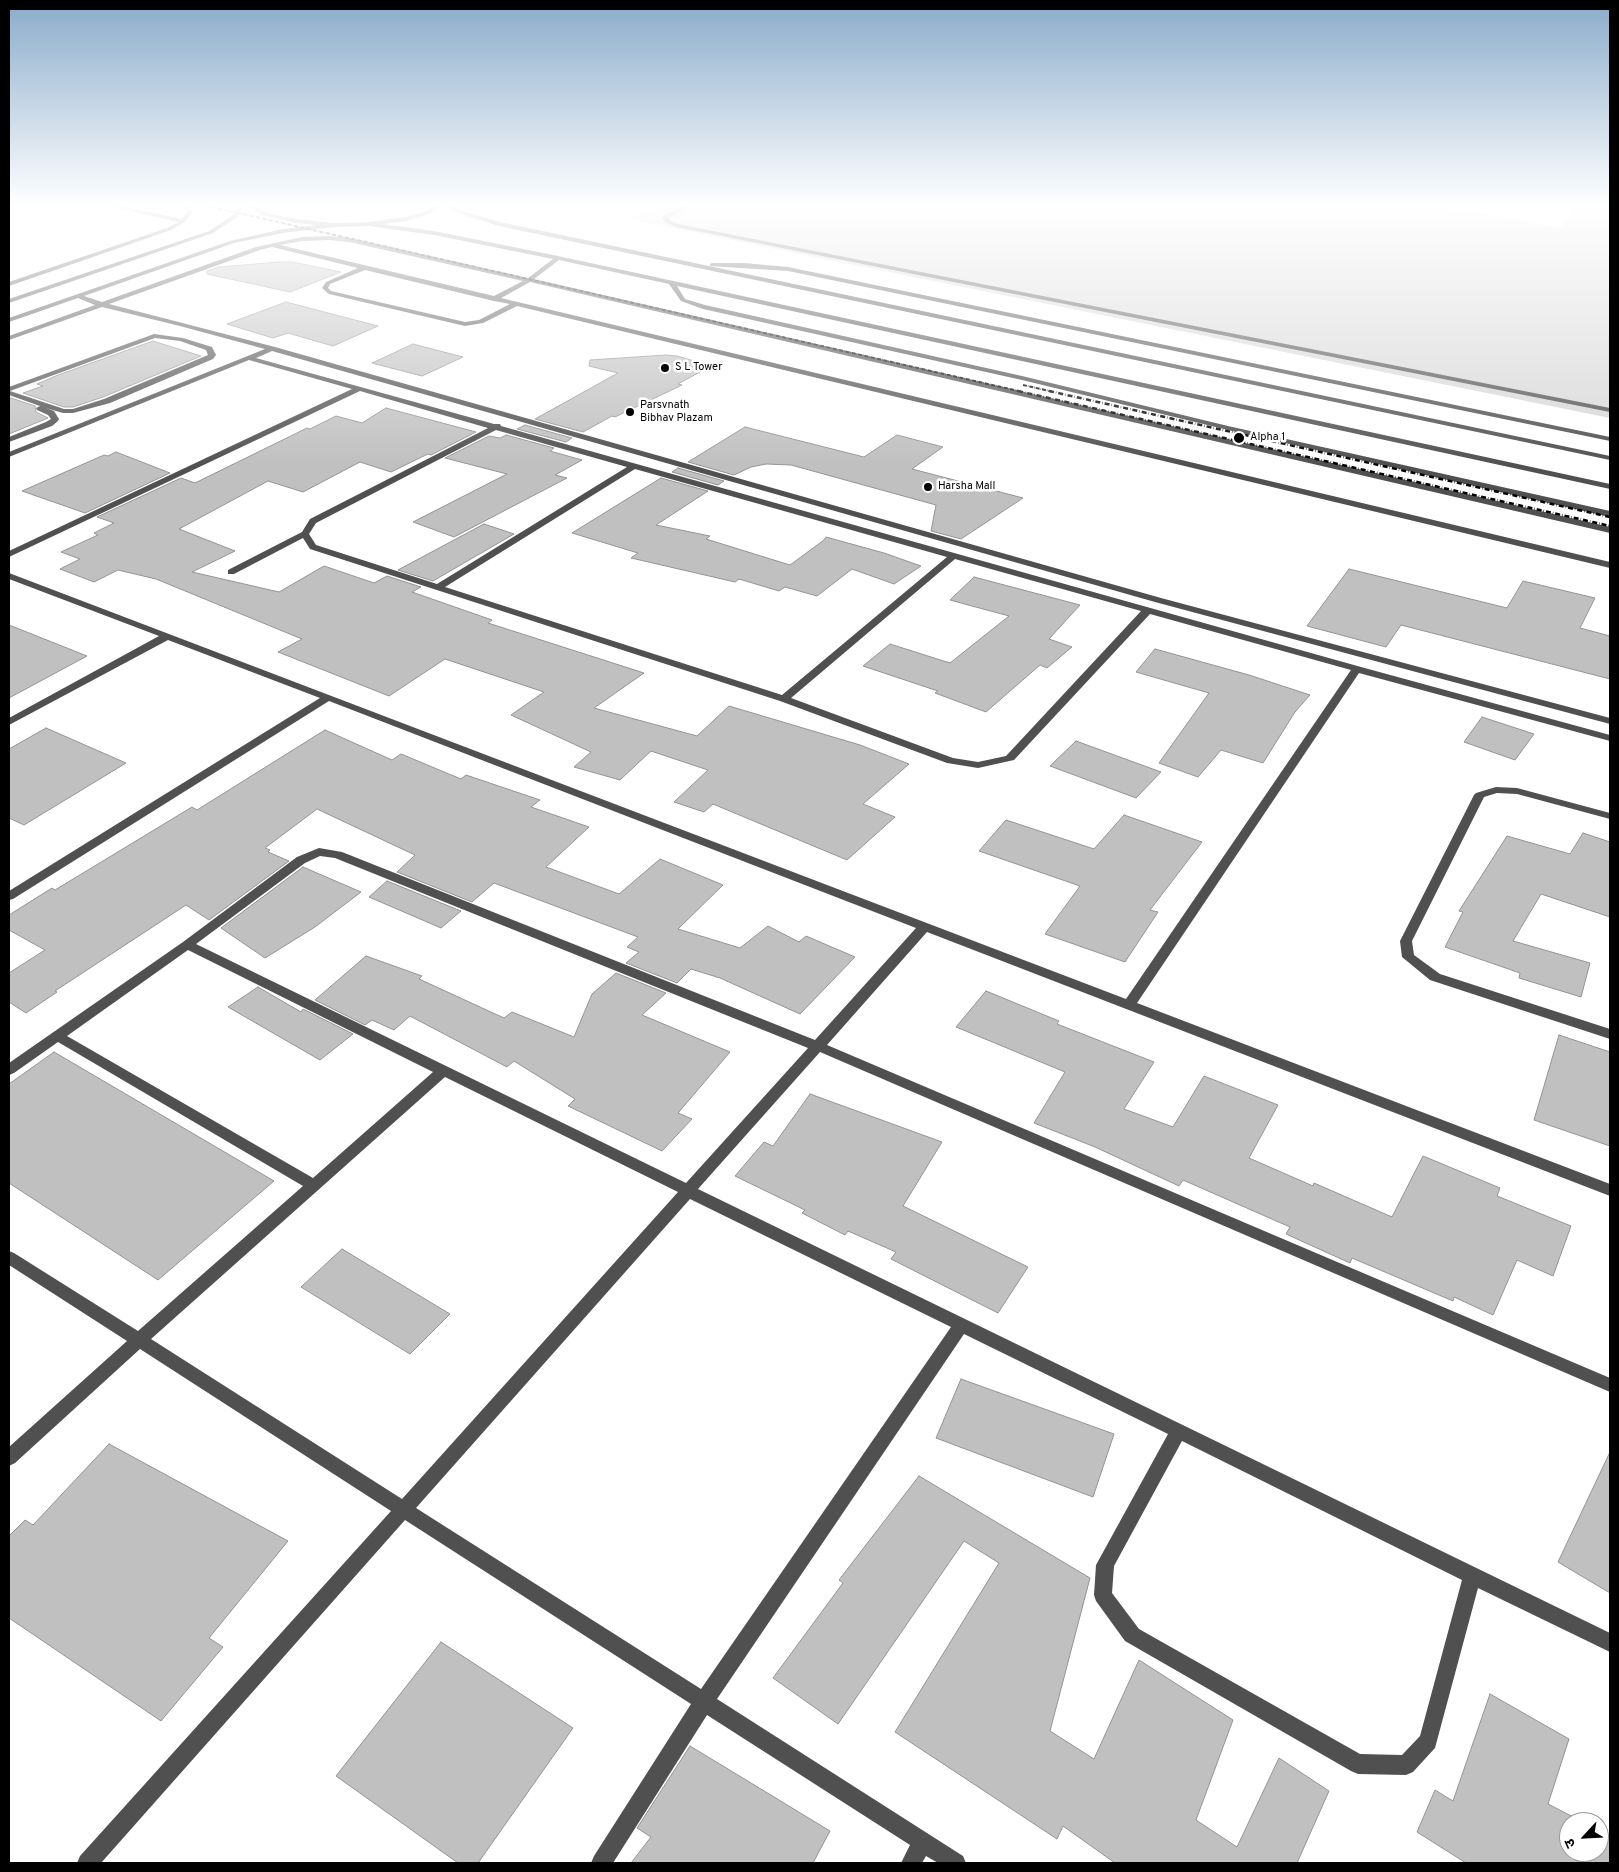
<!DOCTYPE html>
<meta charset="utf-8">
<style>
body{margin:0}
#map{position:relative;width:1619px;height:1872px;overflow:hidden;background:#fff;font-family:Overpass,"Noto Sans Devanagari",sans-serif}
canvas{display:block}
.frame{position:absolute;inset:0;border:10px solid #000;pointer-events:none}
.north{position:absolute;left:1559px;top:1812px;width:50px;height:50px;box-sizing:border-box;background:#fff;border:1px solid #999;border-radius:50%;rotate:245deg;font-size:14px;font-weight:700;line-height:20px;text-align:center;color:#000}
.north::after{content:'';display:block;margin:auto;width:18px;height:22px;background:#000;clip-path:polygon(50% 0,100% 100%,50% 72%,0 100%)}
</style>
<div id="map">
<canvas width="1619" height="1872"></canvas>
<div class="frame"></div>
<div class="north">उ</div>
</div>
<script>
const c = document.querySelector('canvas').getContext('2d');
c.lineJoin = 'round';
function fillPath(path, color) { c.fillStyle = color; c.fill(path, 'evenodd'); }
const poly = rows => new Path2D(rows.map(r => 'M' + r).join(''));
function strokePath(path, color, width, dash) { c.strokeStyle = color; c.lineWidth = width; c.lineCap = dash ? 'butt' : 'round'; c.setLineDash(dash || []); c.stroke(path); }
function drawText(font, color, halo, rows, align = 'center') {
  c.font = font + ' Overpass,sans-serif'; c.lineWidth = 5; c.setLineDash([]); c.textBaseline = 'middle'; c.strokeStyle = halo; c.fillStyle = color; for (const [text, x, y, turn = 0] of rows) {
    c.save(); c.translate(x, y); c.rotate((+turn || 0) * Math.PI / 180); c.textAlign = isNaN(turn) ? turn : align; if (halo) c.strokeText(text, 0, 0); c.fillText(text, 0, 0); c.restore();
  }
}
fillPath(poly([
 [661,204,1431,204,1561,228,1579,204,1610,204,1610,418,628,219]
]), '#d7d7d7');
const building = poly([
 [279,262,293,262,341,272,290,292,207,274,207,271,219,267,279,262],
 [286,302,378,326,333,346,288,333,273,338,227,324,286,302],
 [153,341,201,356,103,397,73,407,64,407,23,393,43,386,37,384,58,375,153,341],
 [413,344,463,357,422,376,372,363,413,344],
 [666,355,677,356,711,366,678,384,682,385,615,417,612,416,583,432,535,419,618,373,589,366,590,360,666,355],
 [11,398,35,406,36,412,48,418,9,434,9,399,11,398],
 [386,408,476,432,431,455,428,454,391,472,360,462,303,492,268,481,179,529,235,551,192,572,279,592,324,566,374,583,387,576,421,587,412,592,492,620,488,623,644,673,594,708,697,736,729,706,860,745,909,764,863,804,895,817,847,860,713,804,704,812,674,802,708,770,651,751,620,780,574,767,591,752,511,715,544,692,445,659,389,696,278,652,302,639,156,579,118,570,94,582,60,569,80,559,61,552,98,535,94,533,114,523,97,517,181,478,195,483,307,428,310,429,336,416,362,423,386,408],
 [525,425,572,438,566,442,517,429,525,425],
 [745,427,864,457,897,435,943,447,912,469,1023,498,961,539,931,531,936,505,791,465,766,464,751,467,734,475,688,462,745,427],
 [506,435,554,448,550,451,582,460,555,475,567,478,454,537,413,522,507,474,445,458,489,436,500,438,506,435],
 [116,452,170,473,85,513,22,491,104,455,108,456,116,452],
 [678,468,724,481,718,485,672,472,678,468],
 [661,478,708,491,656,525,710,536,706,539,790,565,824,540,826,537,884,553,921,566,894,584,852,569,817,596,785,587,779,591,739,579,735,582,631,558,638,553,572,533,661,478],
 [484,524,514,534,433,581,398,570,484,524],
 [1349,569,1507,608,1523,581,1595,598,1580,628,1610,636,1610,679,1401,625,1386,647,1307,626,1349,569],
 [974,577,1080,605,1049,639,1072,647,1047,668,1040,665,986,712,935,693,938,691,863,666,890,644,950,663,1009,616,950,600,974,577],
 [9,625,87,656,9,698,9,625],
 [1155,649,1249,675,1310,695,1295,712,1263,763,1221,750,1198,777,1159,763,1209,693,1136,672,1155,649],
 [1482,717,1534,734,1515,760,1464,742,1482,717],
 [46,728,126,763,24,825,9,818,9,749,46,728],
 [325,730,392,760,401,754,461,779,466,775,540,800,531,807,589,827,546,867,619,894,660,859,723,885,678,929,740,948,768,926,799,942,806,936,855,957,800,1014,720,978,691,969,677,983,626,963,639,952,627,947,638,937,494,883,472,902,397,872,415,855,317,809,265,848,270,850,268,852,289,861,209,920,186,905,55,991,57,992,26,1013,9,1002,9,973,45,950,9,930,9,915,52,888,55,890,192,807,197,810,325,730],
 [1076,741,1161,772,1136,798,1050,766,1076,741],
 [1124,815,1202,842,1150,910,1158,912,1125,962,1045,934,1080,886,979,851,1006,820,1094,849,1124,815],
 [1583,833,1610,842,1610,917,1541,894,1513,941,1590,963,1581,997,1519,978,1520,973,1445,947,1463,912,1459,911,1507,836,1570,854,1583,833],
 [303,867,361,892,315,927,265,958,221,928,303,867],
 [387,881,461,911,441,928,369,897,387,881],
 [366,956,422,976,419,979,504,1018,512,1012,574,1037,592,994,616,973,666,993,642,1015,730,1052,678,1113,692,1119,662,1151,568,1106,575,1099,514,1061,507,1067,410,1016,394,1030,372,1020,365,1025,315,1000,366,956],
 [258,987,301,1012,303,1009,353,1034,320,1060,228,1007,258,987],
 [986,991,1059,1021,1057,1024,1154,1062,1124,1109,1173,1127,1204,1076,1278,1105,1249,1158,1313,1186,1314,1183,1392,1217,1423,1156,1500,1188,1497,1196,1571,1226,1553,1276,1517,1260,1493,1315,1454,1297,1453,1301,1352,1258,1350,1263,1286,1234,1290,1227,1183,1180,1179,1186,1095,1147,1034,1123,1065,1072,956,1027,986,991],
 [1559,1035,1610,1052,1610,1146,1534,1120,1559,1035],
 [54,1052,274,1181,158,1280,9,1183,9,1084,54,1052],
 [810,1094,942,1142,903,1206,1028,1267,998,1313,891,1259,896,1252,848,1231,845,1235,802,1213,805,1210,735,1176,764,1142,773,1146,810,1094],
 [342,1249,450,1314,410,1354,301,1287,342,1249],
 [961,1379,1114,1434,1093,1497,936,1438,961,1379],
 [109,1444,288,1541,209,1638,223,1647,161,1721,9,1618,9,1536,25,1520,33,1525,109,1444],
 [1610,1452,1610,1593,1558,1562,1610,1452],
 [919,1476,1090,1578,1050,1731,1094,1759,1139,1660,1233,1720,1196,1820,1237,1847,1279,1758,1329,1791,1297,1863,1115,1863,1063,1826,1057,1839,895,1732,999,1563,964,1541,838,1724,773,1678,843,1583,839,1580,919,1476],
 [441,1642,573,1728,478,1863,458,1863,336,1776,441,1642],
 [1490,1694,1569,1739,1548,1804,1583,1822,1569,1822,1569,1852,1599,1852,1599,1830,1610,1836,1610,1863,1466,1863,1417,1832,1435,1790,1453,1801,1490,1694],
 [690,1746,830,1831,813,1863,631,1863,651,1837,637,1828,690,1746]
]);
fillPath(building, '#c0c0c0');
strokePath(building, '#949494', 1);
fillPath(poly([
 [101,204,112,204,182,219,187,212,182,204,188,204,193,212,185,222,171,230,9,286,9,282,167,228,178,222,101,204],
 [239,204,245,204,236,218,213,233,9,303,9,299,209,231,232,216,239,204],
 [245,204,252,204,267,213,296,219,333,223,369,222,405,217,425,212,435,204,448,204,465,212,500,222,1610,456,1610,460,499,226,461,214,441,205,429,214,406,221,382,224,434,231,558,256,1610,484,1610,489,677,286,685,299,705,305,1022,376,1228,426,1610,511,1610,517,1228,430,1022,380,703,309,681,301,669,284,559,260,534,279,1610,527,1610,533,530,282,501,298,1610,562,1610,568,517,306,483,323,465,326,329,294,322,288,326,282,358,268,272,247,260,250,109,304,275,347,1161,598,1610,718,1610,724,1155,602,272,351,256,358,494,424,500,424,501,426,1361,667,1610,735,1610,741,1359,673,1137,1003,1610,1184,1610,1196,927,932,827,1045,1610,1378,1610,1392,820,1052,698,1189,1610,1633,1610,1652,1478,1588,1435,1748,1413,1772,1406,1775,1358,1774,1351,1771,1125,1641,1096,1601,1094,1595,1096,1565,1168,1434,964,1334,717,1699,963,1856,966,1863,938,1863,926,1856,922,1863,901,1863,910,1845,707,1715,613,1863,591,1863,594,1856,691,1704,405,1520,101,1863,77,1863,80,1856,391,1511,140,1349,15,1463,9,1466,9,1447,127,1341,9,1265,9,1251,14,1253,138,1331,303,1186,58,1042,14,1073,9,1075,9,1063,183,942,297,857,319,848,342,852,815,1040,916,928,329,701,13,899,9,900,9,891,320,698,168,640,9,725,9,718,159,636,9,579,9,573,1126,999,1351,670,1150,614,1014,760,978,768,947,763,780,701,310,549,303,538,234,574,228,574,228,570,302,532,310,519,488,428,360,391,9,557,9,551,352,389,249,360,9,457,9,452,265,349,180,326,102,307,9,340,9,336,95,305,78,298,9,322,9,318,230,241,283,229,317,225,296,223,263,215,245,204],
 [369,226,434,235,553,259,528,278,349,238,329,236,302,237,256,247,102,302,84,296,234,243,283,233,333,227,369,226],
 [329,240,349,242,523,281,494,296,280,245,302,241,329,240],
 [365,270,494,301,510,304,479,320,465,322,331,291,328,288,330,284,365,270],
 [496,430,627,467,437,584,316,545,309,534,316,523,496,430],
 [635,469,947,557,782,695,445,587,635,469],
 [955,559,1141,611,1006,756,978,762,953,758,791,698,955,559],
 [320,856,335,858,808,1048,686,1183,196,944,305,863,320,856],
 [188,950,433,1072,313,1178,67,1036,188,950],
 [445,1077,678,1192,402,1499,151,1339,445,1077],
 [690,1199,951,1327,701,1689,416,1508,690,1199],
 [1182,1441,1462,1580,1420,1736,1402,1755,1360,1754,1139,1629,1112,1593,1114,1566,1182,1441],
 [687,204,695,204,669,217,669,220,678,224,1610,408,1610,412,676,227,665,222,662,218,665,215,687,204],
 [712,263,744,263,788,267,1610,437,1610,441,788,271,710,266,710,264,712,263],
 [154,334,183,338,212,347,216,355,213,359,110,403,73,413,63,413,46,408,54,411,59,419,58,421,52,426,9,442,9,437,46,422,51,419,48,415,37,410,36,408,40,406,9,395,9,387,154,334],
 [155,338,180,341,206,350,208,355,104,399,73,409,64,409,10,391,155,338],
 [1496,787,1517,788,1610,813,1610,819,1517,794,1497,793,1484,797,1412,941,1414,955,1440,974,1610,1029,1610,1039,1430,980,1402,957,1400,941,1474,795,1476,793,1496,787]
]), '#505050');
strokePath(poly([
 [199,204,1023,392],
 [1023,385,1054,392]
]), '#000', 2, [4, 1, 0.5, 1]);
strokePath(poly([
 [1018,391,1610,526],
 [1049,391,1610,517]
]), '#000', 2.5, [5, 2, 0.5, 2]);
const sky = c.createLinearGradient(0, 0, 0, 466);
sky.addColorStop(0, '#8aabca');
sky.addColorStop(0.44, '#fff');
sky.addColorStop(1, '#ffffff00');
c.fillStyle = sky;
c.fillRect(0, 0, 1619, 466);
for (const [x, y, r, color] of [
 [665,368,5,"#000"],
 [630,412,5,"#000"],
 [1239,438,6,"#000"],
 [928,487,5,"#000"]
]) { const dot = new Path2D(); dot.arc(x, y, r, 0, 2 * Math.PI); c.fillStyle = color; c.fill(dot); strokePath(dot, '#fff', 2); }
drawText('11px', '#000', '#fff', [
 ["S L Tower",675,368],
 ["Parsvnath",640,406],
 ["Bibhav Plazam",640,419],
 ["Alpha 1",1250,438],
 ["Harsha Mall",938,487]
], 'left');
</script>
